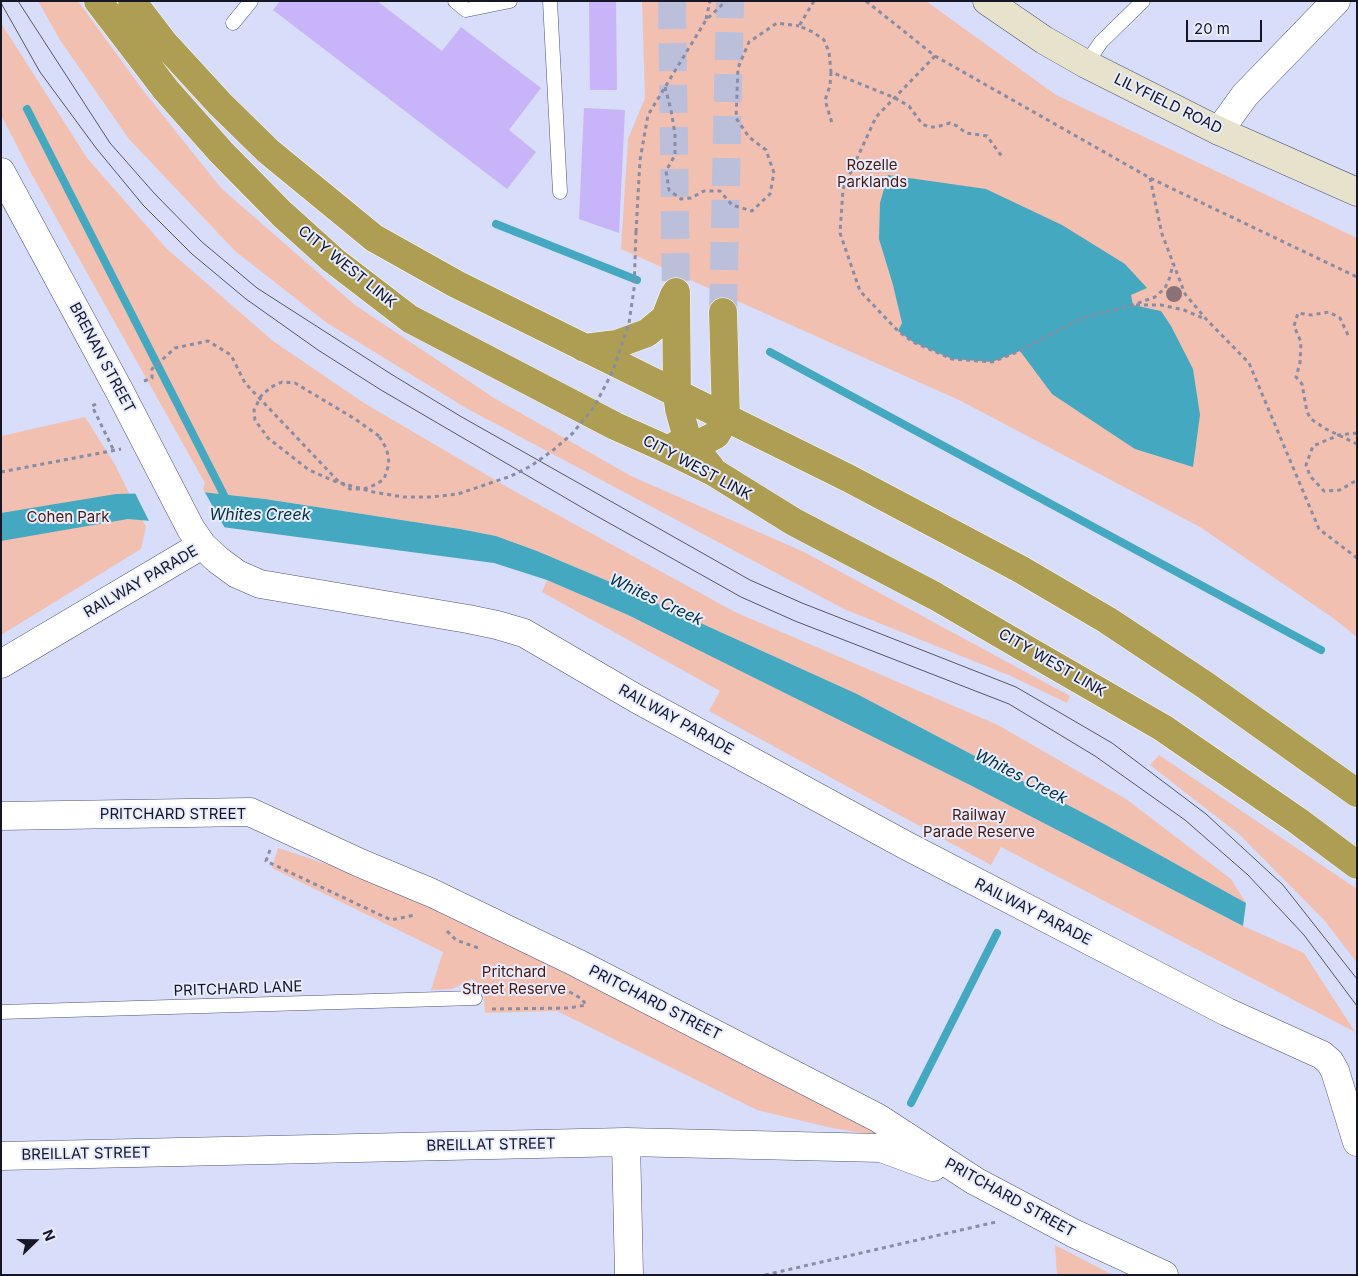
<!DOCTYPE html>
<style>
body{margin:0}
#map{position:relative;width:1358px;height:1276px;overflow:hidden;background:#d8ddf9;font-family:Inter,sans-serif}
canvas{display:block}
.frame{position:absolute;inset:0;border:2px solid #151727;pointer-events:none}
.north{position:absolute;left:10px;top:1216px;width:50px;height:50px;-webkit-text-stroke:4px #e7ebfe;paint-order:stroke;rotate:68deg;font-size:14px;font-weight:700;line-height:20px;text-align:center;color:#151727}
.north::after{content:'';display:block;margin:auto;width:18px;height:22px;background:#151727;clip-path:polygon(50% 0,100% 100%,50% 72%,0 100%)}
.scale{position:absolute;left:1186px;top:20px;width:76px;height:22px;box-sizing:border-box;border:2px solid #151727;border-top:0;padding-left:6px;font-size:15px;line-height:18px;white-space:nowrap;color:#151727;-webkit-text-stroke:4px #e7ebfe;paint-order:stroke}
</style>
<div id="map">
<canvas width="1358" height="1276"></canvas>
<div class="frame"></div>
<div class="north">N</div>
<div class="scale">20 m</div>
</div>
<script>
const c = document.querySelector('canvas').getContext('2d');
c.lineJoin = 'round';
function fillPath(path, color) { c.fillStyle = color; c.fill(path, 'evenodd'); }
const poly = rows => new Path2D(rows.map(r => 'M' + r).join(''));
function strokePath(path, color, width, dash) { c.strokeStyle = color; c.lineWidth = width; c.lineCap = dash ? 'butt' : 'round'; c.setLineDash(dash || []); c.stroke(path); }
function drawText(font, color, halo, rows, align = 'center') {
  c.font = font + ' Inter,sans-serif'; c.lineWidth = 4; c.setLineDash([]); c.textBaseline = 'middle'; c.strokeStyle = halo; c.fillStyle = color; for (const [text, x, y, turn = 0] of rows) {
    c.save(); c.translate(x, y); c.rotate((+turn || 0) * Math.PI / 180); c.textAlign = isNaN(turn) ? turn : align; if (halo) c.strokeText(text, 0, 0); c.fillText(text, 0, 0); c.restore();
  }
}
fillPath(poly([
 [38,1,78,1,142,89,221,188,355,305,494,398,631,476,804,552,1070,696,1067,703,1011,676,844,609,466,408,327,323,235,251,129,139,60,40],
 [642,1,926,1,1056,95,1357,238,1357,637,1333,618,1200,527,961,401,621,249,628,139,645,98],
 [1,23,87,158,166,248,273,341,364,403,514,491,735,612,998,725,1126,799,1231,879,1246,903,1106,825,857,694,608,581,537,551,496,536,460,529,265,499,202,492,205,483,31,173,1,115],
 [85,417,114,463,146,527,141,549,1,635,1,436],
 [547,580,628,615,841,720,970,785,1243,926,1304,953,1355,1032,1357,1031,1357,1035,1355,1032,1001,847,991,865,709,711,720,691,542,592],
 [1159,755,1357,889,1357,963,1325,921,1240,835,1150,765],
 [278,848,330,865,394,890,513,946,893,1138,832,1128,757,1110,557,1011,485,1013,483,987,472,979,452,989,431,990,443,952,272,868],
 [1055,1245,1113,1275,1057,1275]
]), '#f2c0b1');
fillPath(poly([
 [888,175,986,189,1062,225,1125,264,1147,288,1131,295,1133,305,1161,311,1171,326,1193,369,1200,415,1193,467,1135,449,1088,418,1052,394,1020,351,992,362,952,359,913,342,898,331,902,323,893,285,879,239,880,203],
 [202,492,265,499,460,529,496,536,537,551,608,581,857,694,1106,825,1246,903,1243,926,970,785,628,615,547,580,494,563,222,527,128,519,1,541,1,513,116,494]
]), '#45a8c1');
fillPath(poly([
 [203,489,226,530,150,523,134,491]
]), '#d8ddf9');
strokePath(poly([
 [27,109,228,503],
 [496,224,637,280],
 [770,352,1321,650],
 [911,1103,997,933]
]), '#45a8c1', 8);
fillPath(poly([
 [280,1,377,1,442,51,461,27,541,88,509,130,536,152,507,189,273,10],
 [589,1,616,1,617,90,590,90],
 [584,108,625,110,619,233,579,219]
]), '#c8b4f8');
strokePath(poly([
 [672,1,676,292],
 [723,312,730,1]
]), '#bbbfda', 28, [28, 14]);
const lane = poly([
 [455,1,466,10,510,1],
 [550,1,560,192],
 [233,23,251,1],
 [1086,64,1101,42,1143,1],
 [1,1012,475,998]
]);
const street = poly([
 [1219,131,1245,95,1336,1],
 [1,172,120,392,191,529,202,545,218,560,237,574,260,584,468,619,497,625,524,633,637,699,907,846,1227,1012,1322,1055,1330,1062,1335,1071,1357,1142],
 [1,664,202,545],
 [1,816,250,812,360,863,432,893,577,963,878,1118,975,1181,1073,1233,1164,1275],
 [626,1142,629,1275],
 [1,1156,626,1142,881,1148,933,1167]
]);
const secondary = poly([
 [987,1,1044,40,1086,64,1219,131,1357,192]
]);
const highway = poly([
 [98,1,166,90,221,152,282,214,333,260,410,319,615,426,662,447,715,473,794,522,935,596,1021,646,1163,728,1298,821,1357,865],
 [132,1,164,43,220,104,268,151,374,238,456,284,848,478,1020,569,1107,620,1205,685,1357,793],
 [676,292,677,394,679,409,687,438,711,468],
 [584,348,617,344,647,333,665,318,674,295],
 [676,445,700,443,716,435,726,418,723,312]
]);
strokePath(lane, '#4e547b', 15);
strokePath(street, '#4e547b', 29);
strokePath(secondary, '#4e547b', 29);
strokePath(highway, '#fff', 29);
strokePath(poly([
 [814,1,799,26,813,32,824,40,829,52,831,72,895,98,909,106,922,124,929,127,936,127,950,123,957,126,966,133,987,136,1003,158],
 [866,1,935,56,1150,178,1357,277],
 [706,19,710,1],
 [935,56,876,117,843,189,840,233,860,291,898,331,913,342,952,359,992,362,1020,351,1082,318,1133,305,1155,297,1165,288,1170,277,1173,263],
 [831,72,830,86,825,100,832,123],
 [665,87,671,110,675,134,675,155,666,171,669,190,681,199,691,198,704,191,720,191,732,205,752,211,770,194,774,173,766,150,749,137,736,118,738,68,749,42,777,23,799,26],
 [1150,178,1162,234,1185,294,1206,319,1249,363,1319,529,1357,558],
 [636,232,640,160,648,115,706,20,726,1],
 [1136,305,1161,305,1184,310,1205,319],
 [1348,335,1340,318,1329,312,1311,315,1298,313,1294,326,1301,342,1300,363,1296,377,1302,384,1307,412,1311,419,1326,429,1357,444],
 [144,381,152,378,152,369,175,348,208,341,231,355,245,383,338,481,350,489,364,489,377,484,384,479,389,464,388,455,386,448,379,436],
 [96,404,92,406,114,451],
 [1357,433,1339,435,1313,446,1306,465,1310,476,1324,491,1340,490,1357,480],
 [1,472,121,449],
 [270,850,266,861,391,920,415,915],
 [447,931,456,940,481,949],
 [492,1009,569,1008,586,1005,582,999,561,987],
 [765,1275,996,1222]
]), '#898da4', 3, [4, 4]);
strokePath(lane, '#fff', 14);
strokePath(street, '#fff', 28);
strokePath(secondary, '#e7e2cc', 28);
strokePath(highway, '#ae9e54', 28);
strokePath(poly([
 [18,1,110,143,154,193,202,242,257,288,391,374,460,416,750,580,802,603,1016,687,1112,743,1206,814,1283,885,1357,979],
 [1,3,40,72,96,148,143,205,192,254,246,299,318,350,381,390,593,514,741,597,795,621,1009,704,1095,756,1185,820,1248,875,1304,935,1357,1006]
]), '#54576b', 1);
strokePath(poly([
 [379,436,355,419,295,383,282,382,271,387,261,396,254,410,255,420,268,438,309,470,334,481,373,492,403,497,431,497,458,494,511,476,531,466,552,451,572,434,594,407,613,371,629,323,634,289,636,232]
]), '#898da4', 3, [4, 4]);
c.fillStyle = '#8a7277';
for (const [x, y] of [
 [1174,294]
]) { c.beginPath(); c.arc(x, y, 8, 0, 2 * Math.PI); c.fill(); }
drawText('15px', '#151727', '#e7ebfe', [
 ["LILYFIELD ROAD",1168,104,26],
 ["CITY WEST LINK",347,267,39],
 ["BRENAN STREET",102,358,62],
 ["CITY WEST LINK",697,468,28],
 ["RAILWAY PARADE",141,582,-30],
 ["CITY WEST LINK",1052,663,30],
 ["RAILWAY PARADE",676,720,29],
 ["PRITCHARD STREET",173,814],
 ["RAILWAY PARADE",1033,912,27],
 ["PRITCHARD LANE",238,989,-2],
 ["PRITCHARD STREET",655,1003,27],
 ["BREILLAT STREET",491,1145,-1],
 ["BREILLAT STREET",86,1154,-1],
 ["PRITCHARD STREET",1010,1198,29]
]);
drawText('15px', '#4a1a0c', '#e7ebfe', [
 ["Rozelle",872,165],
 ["Parklands",872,182],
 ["Cohen Park",68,517],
 ["Railway",979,815],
 ["Parade Reserve",979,832],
 ["Pritchard",514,972],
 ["Street Reserve",514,989]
]);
drawText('italic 16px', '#01313c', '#e7ebfe', [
 ["Whites Creek",260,515],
 ["Whites Creek",656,600,25],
 ["Whites Creek",1021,777,27]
]);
</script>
